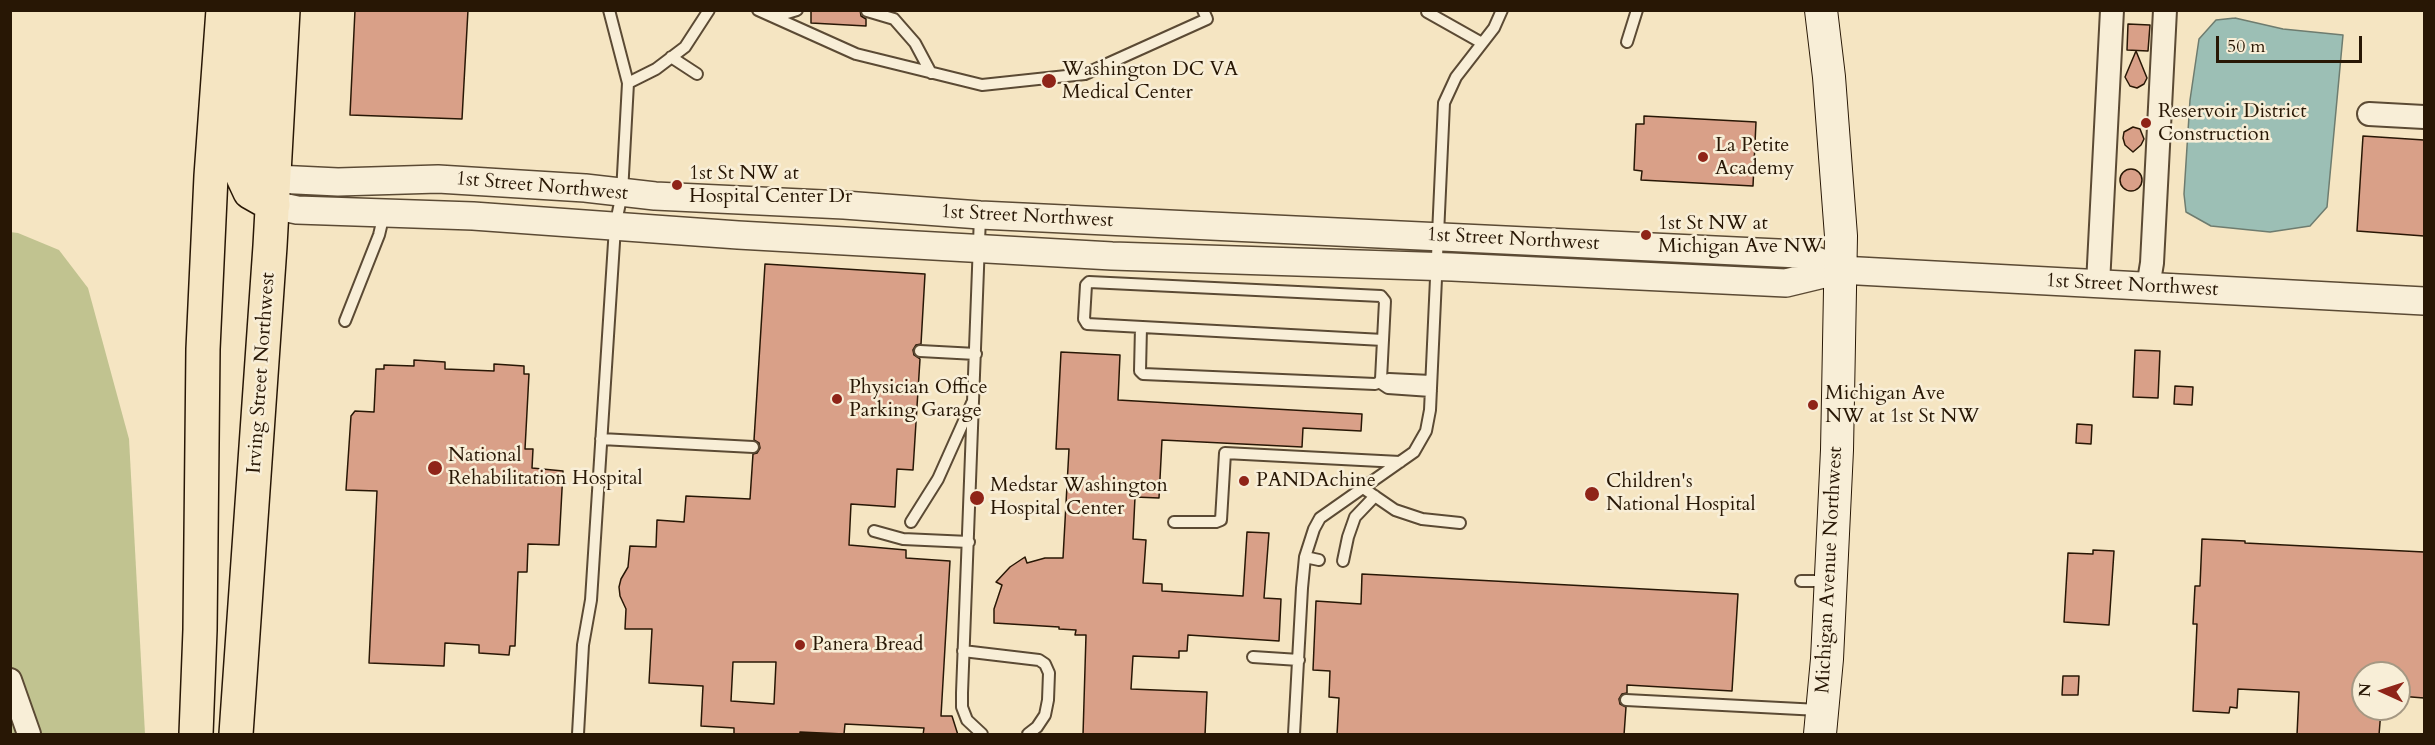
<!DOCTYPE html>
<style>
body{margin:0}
#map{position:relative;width:2435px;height:745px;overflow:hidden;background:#f5e5c2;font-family:Cardo,serif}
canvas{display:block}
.frame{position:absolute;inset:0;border:12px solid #281705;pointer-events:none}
.north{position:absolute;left:2351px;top:661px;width:60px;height:60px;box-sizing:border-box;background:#f8eed7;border:2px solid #a59883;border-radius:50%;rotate:273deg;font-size:16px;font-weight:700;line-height:24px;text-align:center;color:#281705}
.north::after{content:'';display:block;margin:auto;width:21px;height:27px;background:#8f2418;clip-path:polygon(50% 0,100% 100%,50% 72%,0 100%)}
.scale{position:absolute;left:2216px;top:36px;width:146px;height:27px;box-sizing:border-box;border:3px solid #281705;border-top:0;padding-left:8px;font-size:18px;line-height:21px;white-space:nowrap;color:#281705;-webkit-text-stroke:4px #f8eed7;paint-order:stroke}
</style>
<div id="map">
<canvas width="2435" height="745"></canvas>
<div class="frame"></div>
<div class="north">N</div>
<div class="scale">50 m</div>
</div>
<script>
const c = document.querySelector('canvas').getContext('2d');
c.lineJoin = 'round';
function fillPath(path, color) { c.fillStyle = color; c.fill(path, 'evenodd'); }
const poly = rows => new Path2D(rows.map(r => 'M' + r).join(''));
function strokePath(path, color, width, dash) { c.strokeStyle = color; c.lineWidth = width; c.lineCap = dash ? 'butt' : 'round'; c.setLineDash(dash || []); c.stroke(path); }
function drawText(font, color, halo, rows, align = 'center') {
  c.font = font + ' Cardo,serif'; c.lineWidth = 5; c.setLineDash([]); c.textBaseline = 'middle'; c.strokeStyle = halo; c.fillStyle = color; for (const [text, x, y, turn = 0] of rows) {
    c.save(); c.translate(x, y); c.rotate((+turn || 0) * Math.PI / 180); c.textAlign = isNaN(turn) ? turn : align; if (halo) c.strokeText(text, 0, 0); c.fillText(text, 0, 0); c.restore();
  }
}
fillPath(poly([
 [10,232,18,233,59,250,88,288,129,439,145,734,11,734]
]), '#c1c390');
const water = poly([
 [2235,18,2283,29,2343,35,2327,207,2310,226,2270,232,2211,226,2186,212,2184,194,2190,100,2199,39,2216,20,2235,18]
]);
fillPath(water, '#9cbfb5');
strokePath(water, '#6e7c6f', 1.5);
const building = poly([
 [355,10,468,10,462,119,350,115,355,10],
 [811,10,860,10,861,16,866,19,866,26,811,23,811,10],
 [2128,24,2150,25,2148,51,2127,50,2128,24],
 [2136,51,2147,78,2144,84,2137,88,2130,86,2125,77,2136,51],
 [1644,116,1756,122,1753,186,1641,180,1642,171,1634,170,1636,124,1644,124,1644,116],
 [2133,127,2140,129,2144,139,2141,145,2133,152,2125,145,2123,138,2124,132,2133,127],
 [2363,136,2424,140,2424,236,2357,231,2363,136],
 '2120 180a11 11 0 1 1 22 0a11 11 0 1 1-22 0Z',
 [765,264,925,274,921,344,916,345,913,350,914,355,920,359,913,470,897,469,895,507,851,504,849,545,906,550,906,558,950,561,941,716,952,716,958,735,923,735,924,728,845,724,844,734,800,732,800,735,734,735,734,728,701,726,703,686,649,683,652,629,625,629,626,609,620,596,619,587,621,579,628,567,630,546,656,547,657,520,684,522,686,496,750,499,753,454,757,453,760,448,759,443,754,440,765,264],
 [733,662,776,662,774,704,731,701,733,662],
 [2135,350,2160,351,2158,398,2133,397,2135,350],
 [1061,352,1120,355,1118,400,1362,414,1361,431,1303,428,1302,447,1162,440,1159,498,1135,497,1133,539,1146,540,1143,583,1162,584,1162,591,1243,596,1247,532,1269,533,1264,598,1281,599,1279,641,1188,635,1187,651,1179,651,1179,658,1133,656,1131,689,1207,692,1205,735,1083,735,1086,635,1075,635,1076,630,1059,629,1059,627,994,623,994,609,1002,585,996,582,1010,567,1025,557,1027,563,1045,558,1063,558,1069,449,1056,449,1061,352],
 [414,360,445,362,445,369,494,371,494,364,524,366,524,374,529,374,525,449,533,449,532,468,563,471,559,545,528,544,527,572,518,572,515,646,510,646,509,655,479,653,479,645,445,643,444,666,369,663,377,491,346,490,351,416,355,411,374,412,376,369,384,369,384,365,414,366,414,360],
 [2175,386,2193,387,2192,405,2174,404,2175,386],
 [2077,424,2092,425,2091,444,2076,443,2077,424],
 [2202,539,2245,541,2245,543,2424,552,2424,698,2399,696,2399,673,2363,673,2363,709,2381,710,2379,735,2297,735,2299,692,2238,689,2237,708,2230,707,2229,713,2193,711,2197,624,2193,624,2195,586,2200,586,2202,539],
 [2093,550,2114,551,2109,625,2064,622,2068,553,2093,554,2093,550],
 [1362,574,1738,594,1732,691,1627,685,1627,693,1622,694,1619,699,1620,704,1626,707,1624,735,1337,735,1339,698,1329,697,1330,671,1313,670,1316,601,1361,604,1362,574],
 [2063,676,2079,676,2078,695,2062,695,2063,676]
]);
fillPath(building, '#d9a088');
strokePath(building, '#281705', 1.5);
const service = poly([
 [758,10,856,54,982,85,1085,74,1207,19,1203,10],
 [867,11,894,19,915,43,931,73],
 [1427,12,1482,43],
 [774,17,797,10],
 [1627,42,1637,10],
 [671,57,697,74],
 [628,83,656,69,685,47,709,10],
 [980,216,962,693,962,707,967,720,982,734],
 [345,321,379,235,384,214],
 [1141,327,1140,371,1143,374,1375,384,1389,379,1431,381],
 [920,351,976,354],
 [1379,382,1381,379,1385,301,1381,296,1089,282,1086,285,1084,319,1087,324,1383,340],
 [1379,382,1388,388,1431,391],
 [601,439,753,447],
 [1363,488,1395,510,1422,519,1460,523],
 [911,522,938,479,972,403],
 [1174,522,1216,522,1221,520,1225,453,1400,462],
 [874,531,903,539,969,542],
 [1305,557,1319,560],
 [1343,561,1348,537,1355,517,1375,496],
 [1801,581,1828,581],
 [963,651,1039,660,1045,664,1049,673,1048,700,1045,715,1037,727,1028,734],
 [1253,657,1299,660],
 [1626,700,1819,710],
 [578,734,583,645,591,600,615,227,622,193,628,83,609,10],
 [1294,734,1302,588,1305,557,1314,529,1320,518,1414,452,1426,431,1430,410,1444,103,1456,77,1494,28,1502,10]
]);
const minor = poly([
 [2369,114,2424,117],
 [2098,284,2112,10],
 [2148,287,2152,263,2165,10],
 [10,680,29,734]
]);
const tertiary = poly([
 [255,178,338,182,438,179,585,188,655,196,844,205,980,215,1799,254,1840,270],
 [273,205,297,210,473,216,738,235,1112,256,1452,267,1786,283,1840,270,2424,301]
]);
const secondary = poly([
 [1820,734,1827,659,1837,450,1841,236,1829,77,1821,10]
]);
const primary = poly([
 [250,10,242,156,243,177,250,192,273,205],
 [196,734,200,630,203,349,211,176,223,10],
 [236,734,270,246,283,10]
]);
strokePath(service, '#5b4a34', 14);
strokePath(minor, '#5b4a34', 26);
strokePath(tertiary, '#5b4a34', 30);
strokePath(secondary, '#281705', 34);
strokePath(primary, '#281705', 36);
strokePath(service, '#f8eed7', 10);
strokePath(minor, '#f8eed7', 22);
strokePath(tertiary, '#f8eed7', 27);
strokePath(secondary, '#f8eed7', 32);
strokePath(primary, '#f5e5c2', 33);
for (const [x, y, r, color] of [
 [1049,81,8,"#8f2418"],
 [2146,123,6,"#8f2418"],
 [1703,157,6,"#8f2418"],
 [677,185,6,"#8f2418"],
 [1646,235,6,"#8f2418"],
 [837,399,6,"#8f2418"],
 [1813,405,6,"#8f2418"],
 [435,468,8,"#8f2418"],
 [1244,481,6,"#8f2418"],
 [1592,494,8,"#8f2418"],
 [977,498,8,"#8f2418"],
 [800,645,6,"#8f2418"]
]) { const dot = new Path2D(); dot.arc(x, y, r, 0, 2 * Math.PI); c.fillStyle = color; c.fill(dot); strokePath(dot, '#f8eed7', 2); }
drawText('20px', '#281705', '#f8eed7', [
 ["Washington DC VA",1062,70],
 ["Medical Center",1062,93],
 ["Reservoir District",2158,112],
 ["Construction",2158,135],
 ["La Petite",1715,146],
 ["Academy",1715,169],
 ["1st St NW at",689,174],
 ["Hospital Center Dr",689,197],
 ["1st St NW at",1658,224],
 ["Michigan Ave NW",1658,247],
 ["Physician Office",849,388],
 ["Parking Garage",849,411],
 ["Michigan Ave",1825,394],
 ["NW at 1st St NW",1825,417],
 ["National",448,456],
 ["Rehabilitation Hospital",448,479],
 ["PANDAchine",1256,481],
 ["Children's",1606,482],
 ["National Hospital",1606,505],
 ["Medstar Washington",990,486],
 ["Hospital Center",990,509],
 ["Panera Bread",812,645]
], 'left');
drawText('20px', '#281705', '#f8eed7', [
 ["1st Street Northwest",542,187,5],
 ["1st Street Northwest",1027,217,3],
 ["1st Street Northwest",1513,240,3],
 ["1st Street Northwest",2132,286,3],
 ["Irving Street Northwest",262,373,-86],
 ["Michigan Avenue Northwest",1830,570,-87]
]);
</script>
